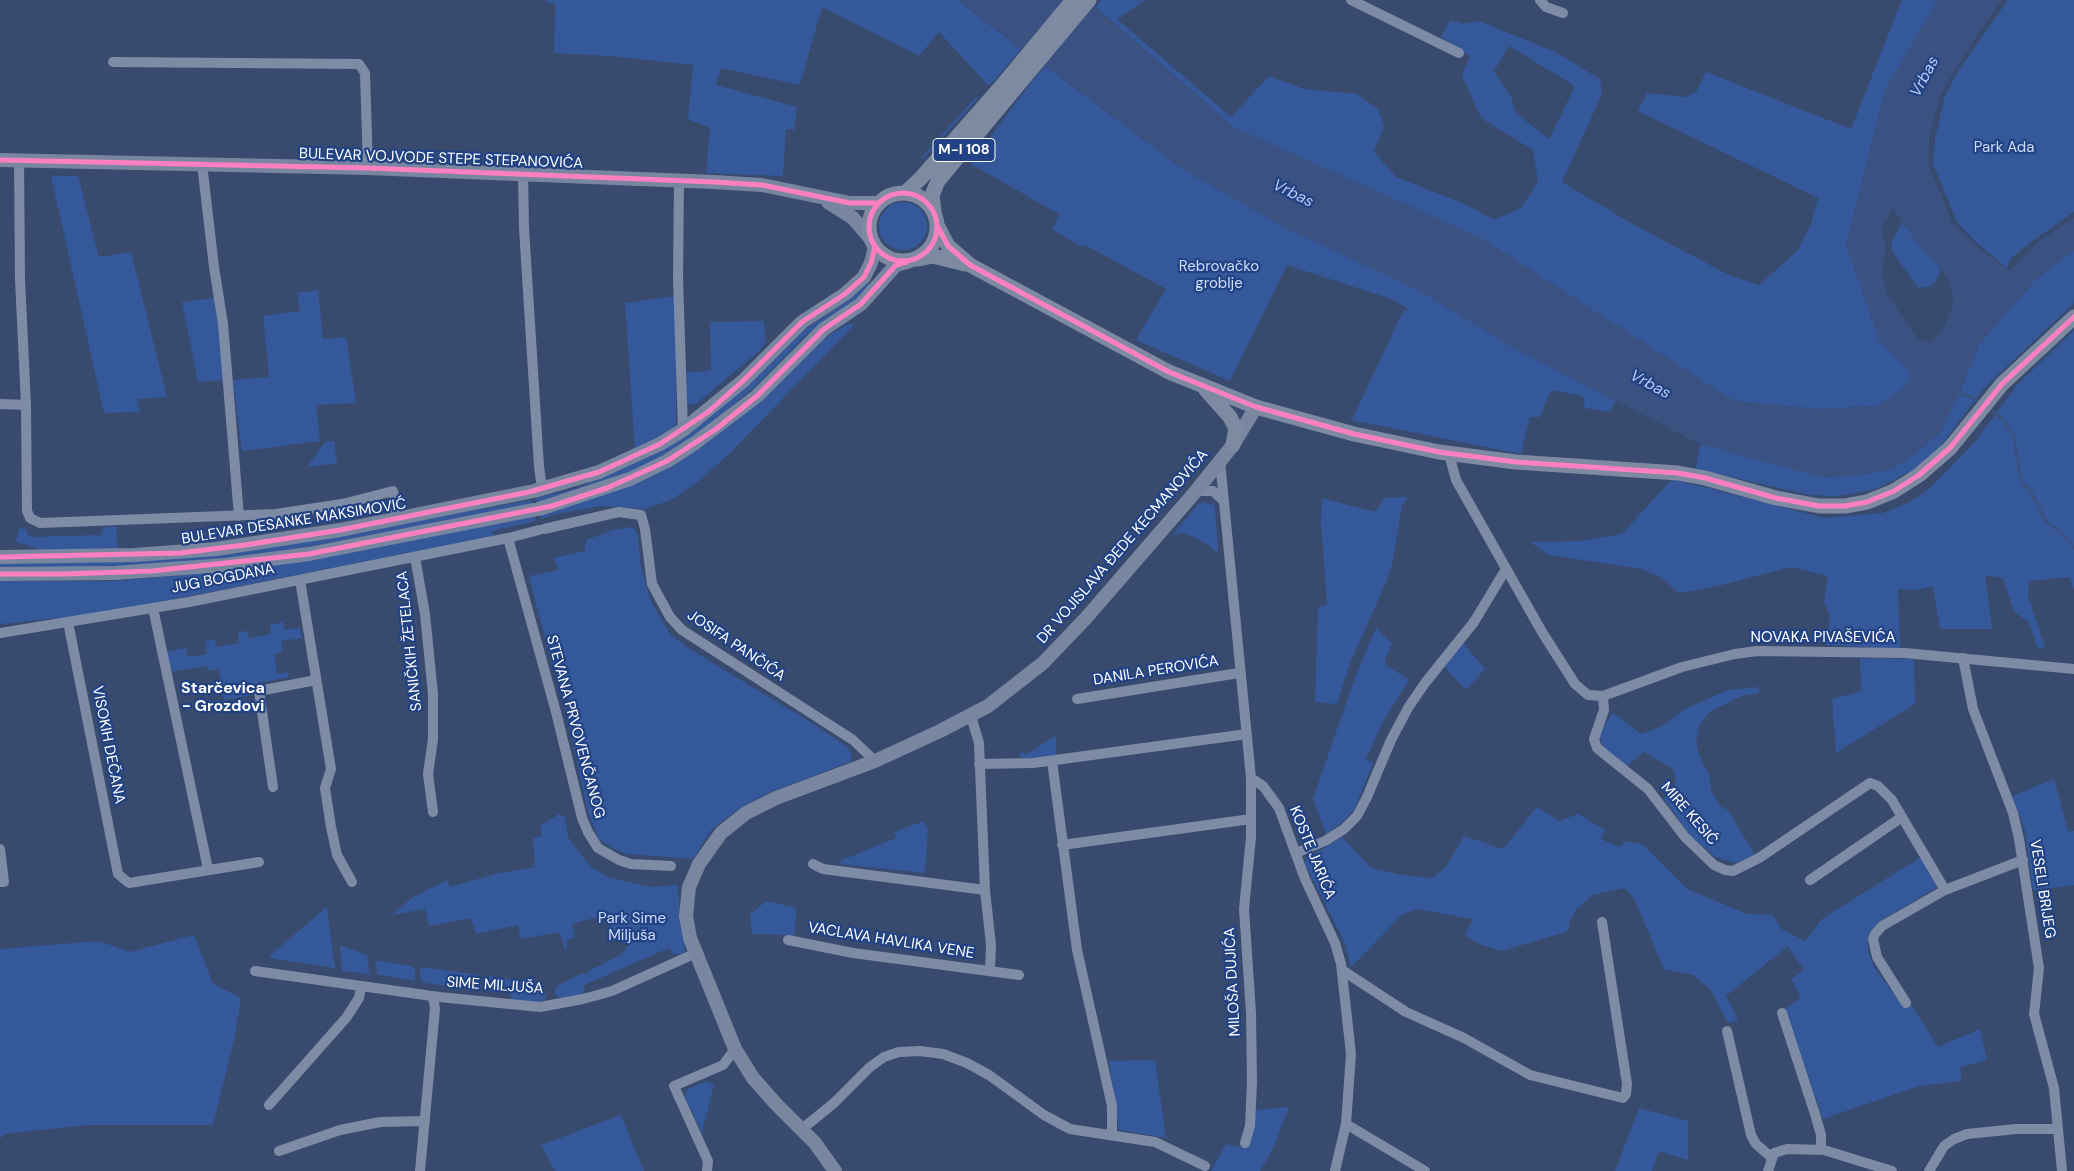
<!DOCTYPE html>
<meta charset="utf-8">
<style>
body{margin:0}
canvas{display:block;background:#384a6e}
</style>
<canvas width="2074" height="1171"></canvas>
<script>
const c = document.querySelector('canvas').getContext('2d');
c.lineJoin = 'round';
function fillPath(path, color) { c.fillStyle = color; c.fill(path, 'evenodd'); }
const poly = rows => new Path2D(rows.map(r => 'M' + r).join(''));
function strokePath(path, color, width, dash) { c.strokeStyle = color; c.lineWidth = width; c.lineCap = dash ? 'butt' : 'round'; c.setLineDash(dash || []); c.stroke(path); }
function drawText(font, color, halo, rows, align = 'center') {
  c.font = font + ' "DM Sans",sans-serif'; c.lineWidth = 4.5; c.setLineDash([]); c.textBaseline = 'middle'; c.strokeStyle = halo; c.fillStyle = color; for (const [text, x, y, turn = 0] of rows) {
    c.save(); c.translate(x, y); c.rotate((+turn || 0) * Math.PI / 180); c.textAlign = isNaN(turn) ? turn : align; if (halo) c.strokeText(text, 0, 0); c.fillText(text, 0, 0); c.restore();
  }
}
fillPath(poly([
 [547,0,957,0,1021,49,993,82,988,85,939,32,919,56,822,7,800,85,721,68,716,85,797,107,794,130,786,129,783,176,706,173,710,128,688,119,693,65,611,56,554,53,555,3,547,3],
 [1101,0,1145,0,1117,19,1231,117,1269,76,1304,89,1357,94,1378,109,1384,126,1374,152,1396,177,1467,205,1494,220,1521,208,1538,182,1533,150,1481,118,1462,76,1470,56,1441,37,1450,20,1463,24,1479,21,1555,52,1600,79,1602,94,1562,182,1636,226,1731,276,1759,285,1798,250,1811,224,1818,198,1638,111,1647,93,1686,97,1696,92,1706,72,1851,129,1902,0,1938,0,1886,88,1846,244,1880,342,1906,368,1911,378,1902,390,1877,406,1819,409,1734,401,1481,238,1233,127,1096,7],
 [1509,46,1575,86,1549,139,1516,113,1511,97,1494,71],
 [2008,0,2074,0,2074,212,2031,242,2011,258,2007,268,1975,241,1957,222,1933,164,1935,139,1945,96,1960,68],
 [1045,66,1183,169,1284,227,1420,291,1519,351,1616,401,1610,412,1585,408,1583,396,1551,390,1540,417,1530,417,1521,454,1352,420,1403,311,1411,311,1394,300,1287,265,1230,381,1136,340,1166,289,1085,245,1080,246,1052,229,1059,214,971,164,1016,102],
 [976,97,979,97,923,159,921,158],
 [51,176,78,176,99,257,131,252,167,397,137,399,140,412,104,413],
 '879 226a24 24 0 1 1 48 0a24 24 0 1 1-48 0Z',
 [1902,222,1918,244,1941,268,1935,283,1928,287,1918,288,1891,249,1892,241],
 [2074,250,2074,303,1983,389,1944,442,1921,466,1875,489,1839,496,1810,495,1696,469,1700,444,1821,477,1855,476,1892,469,1918,452,1941,431,1959,394,1979,345,2035,280],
 [868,283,871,286,866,292,806,335,756,386,699,433,674,449,625,475,537,504,536,498,574,489,625,468,690,431,749,384,804,330,849,300],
 [318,290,323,339,346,337,356,403,316,405,320,441,242,451,233,380,269,377,263,316,300,311,297,293],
 [676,296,676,427,635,450,625,303],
 [215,298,225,380,198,382,182,302],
 [764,321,766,342,758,352,695,405,690,404,687,402,687,372,711,371,710,322],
 [849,323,854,325,730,453,699,481,671,500,645,509,601,506,556,514,541,519,540,515,634,484,822,340],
 [2074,330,2074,589,2069,577,2029,581,2028,596,2045,647,2038,649,2029,622,2014,612,2003,578,1985,575,1992,629,1940,629,1933,586,1916,590,1898,589,1900,649,1826,645,1830,616,1824,601,1828,576,1791,567,1714,587,1679,593,1659,576,1637,568,1549,555,1530,542,1581,541,1622,534,1672,479,1825,518,1883,513,1908,503,1928,490,1974,443,2018,384],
 [334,441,337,463,307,467,325,442],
 [1407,497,1402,506,1392,565,1386,582,1350,663,1337,704,1315,702,1318,607,1327,605,1321,523,1322,498,1375,512,1385,498],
 [531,500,532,505,416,528,266,554,118,568,0,569,0,562,363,531],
 [1203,502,1214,505,1215,509,1218,547,1217,554,1211,547,1192,536,1183,533,1173,535,1198,504],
 [535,516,536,521,492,531,494,536,155,603,70,617,0,624,0,581,115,581,224,571],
 [116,526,118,551,47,551,16,542,19,528,26,529,29,537,101,535,104,527],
 [630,527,635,529,638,537,641,567,651,602,670,634,688,648,815,725,849,748,852,755,850,762,768,793,740,808,712,829,693,859,628,854,612,848,599,839,588,812,567,714,572,709,571,706,560,663,552,665,529,576,558,570,554,558,585,551,586,540,613,530],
 [283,622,284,630,300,628,302,638,281,641,283,652,274,654,277,674,288,672,289,677,257,683,258,694,224,700,219,669,208,671,207,666,170,672,166,652,186,648,188,657,207,654,205,641,215,639,216,647,239,643,238,632,247,631,249,638,271,634,270,625],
 [1376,628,1392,644,1385,660,1386,665,1409,680,1381,725,1374,741,1366,760,1373,763,1355,808,1344,821,1326,834,1313,799,1353,683],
 [1462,642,1485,669,1466,690,1442,664],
 [1860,658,1914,659,1915,704,1836,753,1832,699,1861,691],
 [1759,687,1759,693,1744,695,1711,711,1700,724,1696,742,1699,754,1709,775,1712,793,1720,806,1728,810,1755,855,1736,863,1716,857,1692,838,1664,799,1673,791,1676,782,1673,769,1644,752,1627,766,1609,752,1602,745,1600,737,1601,730,1613,713,1641,734,1659,728,1687,708,1728,690],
 [1056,735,1056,757,1023,759,1019,755,1022,751,1026,755],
 [2054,779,2068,831,2074,831,2074,885,2033,890,2025,830,2012,796],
 [1537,807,1559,821,1578,814,1605,830,1601,839,1619,847,1627,841,1643,845,1687,889,1747,914,1773,915,1780,928,1805,941,1822,919,1921,857,1937,887,1877,923,1868,939,1868,951,1874,967,1903,1007,1910,1003,1938,1047,1980,1029,1987,1060,1960,1067,1962,1081,1919,1086,1823,1119,1785,1009,1801,998,1791,979,1804,970,1788,946,1726,996,1738,1020,1728,1023,1711,990,1693,975,1664,969,1634,898,1624,888,1593,895,1576,909,1569,924,1569,931,1502,951,1479,944,1465,935,1473,919,1417,909,1402,915,1351,967,1344,941,1305,864,1306,859,1342,837,1370,867,1401,875,1432,878,1445,868,1464,836,1503,849],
 [559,814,565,817,568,837,579,852,591,867,608,877,651,887,677,885,685,951,681,954,673,954,669,948,584,985,584,992,580,996,562,999,557,996,555,990,557,986,580,974,589,973,589,971,622,954,628,945,614,938,608,914,572,924,575,938,566,940,568,948,564,949,560,932,521,939,518,925,476,934,471,918,429,926,425,909,392,915,413,897,447,880,450,887,495,874,535,867,533,838,542,836,540,826],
 [924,821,928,829,925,873,841,864,840,861,896,838,894,832],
 [767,901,796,908,795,935,752,934,750,914],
 [327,907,335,968,269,958,275,951],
 [194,935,213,984,241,998,235,1036,213,1125,86,1125,4,1134,0,1139,0,949,99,941,130,952],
 [340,945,367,955,370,974,342,971],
 [379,961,412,966,415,970,415,981,377,974,376,962],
 [424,967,478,975,482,988,479,990,425,983,421,980,420,969],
 [490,976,537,984,546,992,545,999,538,1002,512,1000,509,992,490,991,488,989,487,978],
 [1155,1060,1166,1138,1119,1130,1109,1061],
 [707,1081,714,1085,702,1133,685,1097,688,1089],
 [1289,1107,1273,1149,1260,1171,1211,1171,1226,1144,1247,1148,1251,1140,1254,1110],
 [1639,1108,1688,1121,1688,1160,1659,1151,1652,1171,1615,1171],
 [621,1115,644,1171,555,1171,541,1145]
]), '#35589b');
fillPath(poly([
 [957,0,1088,0,1233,127,1481,238,1734,401,1819,409,1877,406,1902,390,1911,379,1906,368,1880,342,1846,244,1886,88,1938,0,2001,0,1957,66,1940,96,1929,139,1929,166,1952,222,1980,250,2010,271,2039,241,2074,218,2074,250,2035,280,1979,345,1959,394,1941,431,1918,452,1892,469,1855,476,1821,477,1700,444,1519,351,1420,291,1284,227,1183,169],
 [1893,209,1918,244,1941,268,1950,283,1953,296,1952,309,1941,333,1931,341,1918,339,1888,296,1882,275,1886,249,1881,227]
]), '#3a5181');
strokePath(poly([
 [1957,393,1972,397,1981,403],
 [1989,408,2003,420,2014,436,2021,483,2030,490,2045,520,2069,540,2074,548]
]), '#3a5181', 3);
strokePath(poly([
 [1351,0,1459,53],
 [1540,0,1546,7,1563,13],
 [113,62,359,64,365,73,368,168],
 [19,160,20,279,26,405,27,511,30,518,40,523,276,514,342,504,393,491,397,519],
 [202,164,214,267,223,324,239,516],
 [523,175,524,228,539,466,542,489],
 [679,181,678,279,683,430],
 [0,404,26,405],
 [1449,454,1456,480,1542,632,1575,684,1588,695,1603,696,1682,667,1735,654,1757,651,1905,653,2074,669],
 [1220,461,1251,778,1263,786,1279,808,1305,879,1335,943,1341,964,1351,1054,1346,1124,1335,1171],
 [1196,491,1213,491,1224,501],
 [544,529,619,512,641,515,645,529,652,584,670,617,682,630,853,740,875,761],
 [508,538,556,712,582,818,588,832,598,848,619,860,631,864,671,866],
 [415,557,425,614,433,694,433,739,428,774,433,812],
 [300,580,331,769,325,788,331,827,337,855,352,882],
 [153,608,208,869],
 [68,622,118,874,129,883,259,862],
 [0,633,189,602,508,538,539,530],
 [1963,658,1973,709,2013,813,2019,839,2039,968,2034,1014,2054,1088,2062,1171],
 [1603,696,1604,710,1594,739,1597,748,1648,789,1685,837,1714,865,1725,870,1733,871,1759,858,1870,783,1878,786,1892,800,1945,890,2023,860],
 [1077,699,1239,673],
 [971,716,979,743,985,890,991,945,990,971],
 [1052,761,1077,950,1112,1106,1112,1135],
 [979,764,1033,763,1247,734],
 [273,787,259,691,316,680],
 [1062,845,1251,819],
 [0,849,4,882,0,882],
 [1296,853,1325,841,1344,829,1357,816,1367,797,1391,740,1408,708,1425,683,1474,622,1506,569],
 [813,864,823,869,985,890],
 [1810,880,1902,817],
 [788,940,853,953,1019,975],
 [1342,970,1406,1012,1464,1038,1530,1075,1623,1098,1626,1094,1627,1084,1602,922],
 [255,971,439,997,540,1007,583,999,612,991,696,953],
 [1906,1003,1877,957,1873,939,1875,934,1882,926,1945,890],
 [1782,1013,1815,1114,1821,1135,1821,1150],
 [1727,1031,1751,1135,1756,1144,1771,1157],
 [269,1105,346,1018,359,998,361,987],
 [1346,1124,1425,1171],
 [802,1129,834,1103,870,1067,884,1057,899,1052,920,1051,943,1054,967,1063,989,1075,1044,1115,1070,1129,1155,1142,1205,1166],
 [1245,1143,1250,1126,1252,1082,1251,1013,1244,909,1251,837,1251,778],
 [279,1151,340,1130,380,1122,425,1121],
 [420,1171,435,1009,433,996],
 [707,1171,708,1161,674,1086,723,1065,735,1049],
 [1768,1171,1774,1153,1787,1149,1824,1150,1892,1171],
 [1929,1171,1944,1146,1954,1139,1967,1134,2016,1129,2057,1129]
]), '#7e8ba4', 10);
strokePath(poly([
 [0,160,368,168,714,182,762,185,850,203,878,203],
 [828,202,853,218,870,238],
 [534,491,599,472,660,444,683,430,743,381,802,322,845,294,864,277,871,263,875,247],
 [539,509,630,479,667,461,695,443,757,396,824,329,861,304,896,265,907,262],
 [0,557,134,555,216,549,340,530,529,492],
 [0,574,115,573,225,565,309,554,533,510],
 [835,1171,815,1143,776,1104,753,1078,735,1049,690,938,686,916,689,887,699,864,721,833,746,813,776,798,875,761,940,731,988,706,1043,663,1086,618,1196,491,1233,445,1256,407]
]), '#7986a0', 14);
strokePath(poly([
 '869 227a34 34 0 1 1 68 0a34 34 0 1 1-68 0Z',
 [905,193,921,178,1000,88,1073,0],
 [934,211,932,195,938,181,1089,0],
 [938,227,948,246,970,265,1169,372,1256,407,1354,434,1439,452,1516,462,1678,473,1705,478,1776,498,1819,506,1845,506,1867,502,1894,491,1919,475,1950,448,2002,384,2074,317],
 [918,259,933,256,965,264],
 [1206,390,1230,417,1236,429,1233,445]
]), '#7d8aa1', 15);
strokePath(poly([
 [0,160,368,168,714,182,762,185,850,203,878,203],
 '869 227a34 34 0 1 1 68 0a34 34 0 1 1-68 0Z',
 [938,227,948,246,970,265,1169,372,1256,407,1354,434,1439,452,1516,462,1678,473,1705,478,1776,498,1819,506,1845,506,1867,502,1894,491,1919,475,1950,448,2002,384,2074,317],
 [0,557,180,553,245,545,340,530,529,492,599,472,660,444,708,412,743,381,802,322,845,294,864,277,871,263,875,247],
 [0,574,65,574,152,571,309,554,552,506,607,488,667,461,716,429,757,396,824,329,861,304,896,265,907,262]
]), '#ff80c0', 5);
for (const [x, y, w] of [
 [964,150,62]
]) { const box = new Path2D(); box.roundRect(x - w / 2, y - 11.5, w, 23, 4); c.fillStyle = '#214285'; c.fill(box); strokePath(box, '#fff', 1); }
drawText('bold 14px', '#fff', null, [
 ["M-I 108",964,150]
]);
drawText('15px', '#cedcf7', '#214285', [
 ["Park Ada",2004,148],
 ["Rebrovačko",1219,267],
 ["groblje",1219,284],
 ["Park Sime",632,919],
 ["Miljuša",632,936]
]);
drawText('15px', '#fff', '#214285', [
 ["BULEVAR VOJVODE STEPE STEPANOVIĆA",441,159,2],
 ["BULEVAR DESANKE MAKSIMOVIĆ",294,522,-9],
 ["DR VOJISLAVA ĐEDE KECMANOVIĆA",1123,547,-49],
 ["JUG BOGDANA",223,579,-11],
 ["NOVAKA PIVAŠEVIĆA",1823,638],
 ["SANIČKIH ŽETELACA",410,641,-96],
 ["JOSIFA PANČIĆA",736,646,34],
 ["DANILA PEROVIĆA",1156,671,-9],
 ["STEVANA PRVOVENČANOG",575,727,75],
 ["VISOKIH DEČANA",108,745,79],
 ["MIRE KESIĆ",1689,814,49],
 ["KOSTE JARIĆA",1312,853,68],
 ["VESELI BRIJEG",2042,889,81],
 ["VACLAVA HAVLIKA VENE",891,941,9],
 ["MILOŠA DUJIĆA",1233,982,-93],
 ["SIME MILJUŠA",495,986,4]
]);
drawText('italic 16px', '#b5caf0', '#214285', [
 ["Vrbas",1925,77,-62],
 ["Vrbas",1293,194,26],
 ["Vrbas",1650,385,28]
]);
drawText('bold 16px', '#fff', '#214285', [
 ["Starčevica",223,689],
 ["- Grozdovi",223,707]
]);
</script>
